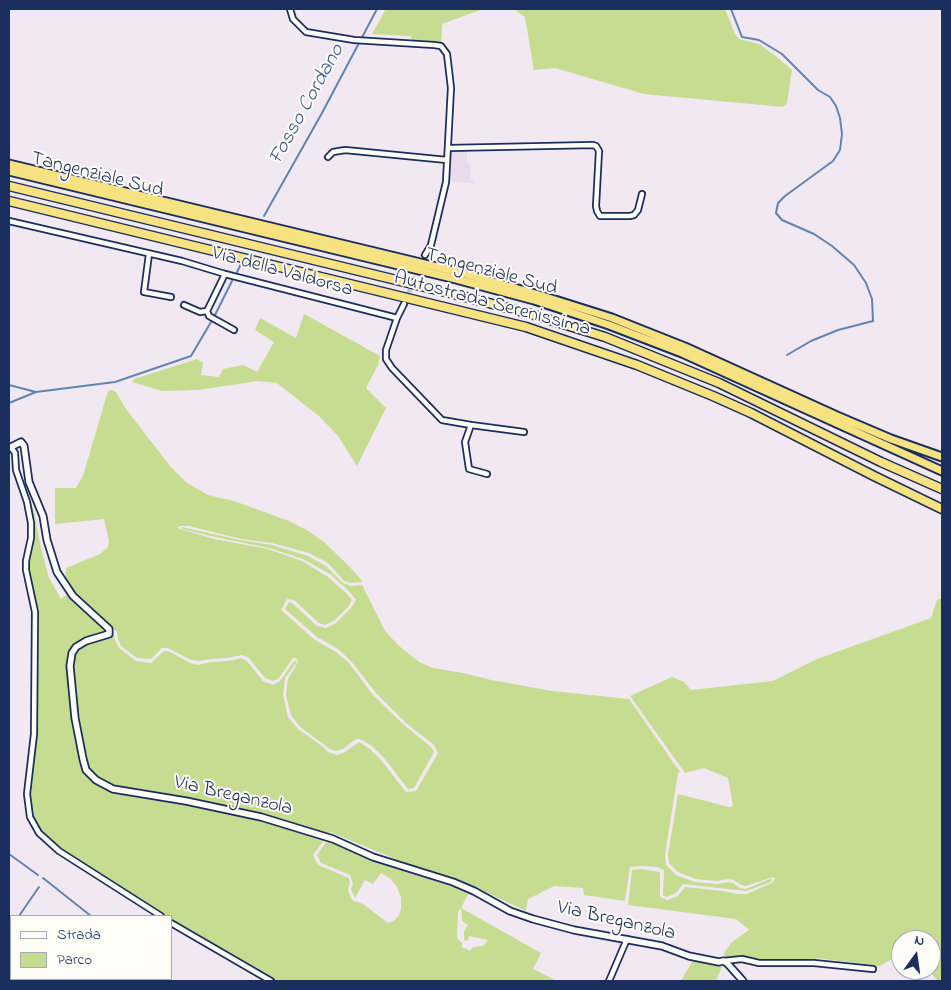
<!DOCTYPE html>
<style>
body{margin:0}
#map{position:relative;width:951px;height:990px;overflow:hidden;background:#f2e8f2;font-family:"Indie Flower",sans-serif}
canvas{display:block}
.frame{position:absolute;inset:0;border:10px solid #1b2f5e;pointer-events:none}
.legend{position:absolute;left:10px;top:915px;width:162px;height:65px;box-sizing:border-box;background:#fdfcf7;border:1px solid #a3aaba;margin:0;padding:6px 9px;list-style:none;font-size:15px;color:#1b2f5e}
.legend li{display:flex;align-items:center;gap:10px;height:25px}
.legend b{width:25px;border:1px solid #a3aaba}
.north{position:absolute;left:891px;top:930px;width:50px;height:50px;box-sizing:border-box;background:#fdfcf7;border:1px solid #a3aaba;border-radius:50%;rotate:14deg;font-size:14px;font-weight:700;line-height:20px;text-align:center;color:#1b2f5e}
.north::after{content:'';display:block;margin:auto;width:18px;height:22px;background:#1b2f5e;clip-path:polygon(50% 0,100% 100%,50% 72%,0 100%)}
</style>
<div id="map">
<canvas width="951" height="990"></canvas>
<div class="frame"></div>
<ul class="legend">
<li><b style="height:6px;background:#fdfcf7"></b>Strada</li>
<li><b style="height:14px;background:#c5dc91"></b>Parco</li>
</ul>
<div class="north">N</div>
</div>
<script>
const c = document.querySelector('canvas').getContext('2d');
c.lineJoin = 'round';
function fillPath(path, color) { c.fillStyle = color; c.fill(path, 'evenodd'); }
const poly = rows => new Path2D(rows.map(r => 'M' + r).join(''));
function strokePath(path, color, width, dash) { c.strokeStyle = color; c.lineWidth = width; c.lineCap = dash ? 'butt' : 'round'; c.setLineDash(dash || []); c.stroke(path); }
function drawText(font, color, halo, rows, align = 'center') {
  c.font = font + ' "Indie Flower",sans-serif'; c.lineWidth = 4; c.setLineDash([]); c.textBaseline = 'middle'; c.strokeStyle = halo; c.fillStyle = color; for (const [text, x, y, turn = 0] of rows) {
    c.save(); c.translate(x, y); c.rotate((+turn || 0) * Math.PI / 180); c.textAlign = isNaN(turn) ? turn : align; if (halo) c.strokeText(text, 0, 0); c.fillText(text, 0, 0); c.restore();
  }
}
fillPath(poly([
 [467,148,467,163,470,164,471,180,475,181,475,184,448,181,450,149]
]), '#eadaee');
fillPath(poly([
 [386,9,483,9,442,24,441,46,412,44,411,37,410,36,372,34],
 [514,9,725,9,735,34,739,39,759,44,777,57,792,70,787,103,783,107,644,94,555,68,534,70,525,17],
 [304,314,380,356,378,365,366,388,386,408,357,466,338,436,320,417,277,383,258,381,198,390,162,391,132,382,134,379,197,359,203,363,201,375,219,377,223,369,243,365,257,372,274,342,255,330,260,318,296,338],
 [112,390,116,392,126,409,170,466,187,483,208,495,234,501,289,521,310,532,324,542,349,566,363,582,351,583,344,581,328,563,309,553,272,543,241,539,189,526,180,526,177,528,214,539,268,549,302,561,328,577,346,593,352,600,349,606,335,620,325,625,319,623,294,600,287,599,281,610,315,640,336,652,349,663,373,695,404,725,431,747,434,752,414,788,408,789,384,758,372,746,360,739,356,739,343,749,336,751,330,749,300,727,291,715,286,695,288,679,298,662,296,658,293,658,278,679,273,681,265,678,249,658,242,655,227,658,211,659,198,661,191,660,168,648,162,648,151,659,137,658,121,646,118,639,117,632,70,589,65,578,66,568,100,554,108,547,109,541,104,519,55,524,55,488,76,488,83,476,108,391],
 [23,488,25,488,34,511,41,548,49,578,61,599,69,593,114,634,115,640,119,648,136,661,151,663,164,651,168,651,190,663,198,665,211,662,228,661,241,658,247,661,263,681,273,685,280,681,294,661,297,662,285,678,283,695,288,717,298,729,322,746,328,752,337,755,345,752,359,742,370,749,381,760,406,792,416,791,438,753,434,745,406,723,376,693,351,661,338,649,317,637,285,609,289,602,292,603,317,626,326,628,336,623,351,608,356,600,349,591,330,574,303,559,269,548,215,537,182,529,182,527,240,540,272,545,308,556,326,566,343,583,351,586,362,585,385,631,399,646,419,662,433,668,463,673,491,680,552,691,629,699,680,772,678,773,665,854,666,865,676,875,695,882,718,884,728,882,733,883,740,888,746,889,770,879,772,879,771,882,746,891,683,884,676,893,667,897,663,896,664,870,657,867,642,866,630,867,625,901,584,895,583,888,554,886,528,899,526,911,456,878,417,868,330,832,313,855,318,865,349,878,350,883,348,890,352,900,363,904,388,923,394,921,399,915,401,909,401,898,397,887,391,879,381,873,373,884,365,880,355,898,351,890,353,883,350,875,321,863,317,855,327,841,373,861,455,888,468,894,461,908,541,953,533,969,557,981,277,981,179,925,171,920,171,916,166,916,115,884,61,848,48,838,36,822,31,809,30,795,37,735,39,612,29,570,29,562,34,539,34,523],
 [461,908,462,921,468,925,464,931,464,940,468,941,469,936,488,940,483,946,473,947,470,951,462,947,462,943,457,938,458,912],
 [942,598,942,981,937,981,929,970,931,970,931,940,901,940,901,956,892,959,880,966,816,958,814,963,759,963,742,959,726,961,724,953,732,942,749,930,736,919,628,905,632,870,641,869,660,872,660,897,667,900,678,896,685,887,723,891,737,894,747,894,772,883,775,879,773,877,746,886,741,885,734,880,728,879,717,881,696,879,678,872,669,863,668,855,678,794,729,807,733,806,728,778,704,768,685,773,630,696,672,677,684,682,691,690,773,681,817,659,931,618,937,600],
 [693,960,722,966,716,981,681,981]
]), '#c5dc91');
strokePath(poly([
 [731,9,742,37,759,40,782,54,818,90,830,97,836,106,840,118,842,134,840,150,833,161,785,196,778,203,776,213,782,220,814,234,832,246,854,265,866,283,872,299,873,321,838,330,811,341,787,355],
 [264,216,322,113,377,9],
 [237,272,241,264],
 [215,315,232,281],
 [9,385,36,392],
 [9,403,36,392,115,382,191,356,211,322],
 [9,854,38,875],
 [43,878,91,916],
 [19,916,39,887],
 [9,930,11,927],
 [169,979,171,981],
 [165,981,167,979]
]), '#6185b2', 2);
strokePath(poly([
 [406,299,425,255]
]), '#c7c3d4', 4.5, [4.5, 2]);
const minor = poly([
 [290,9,293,19,306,32,354,40,434,45,441,46,447,54,451,88,446,182,431,245,425,255],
 [449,148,593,145,596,146,599,151,596,206,597,211,600,216,630,216,634,215,638,210,642,194],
 [328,157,333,152,345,150,447,160],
 [9,221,182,261,225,274,397,318],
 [149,254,144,292,171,297],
 [404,304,397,318,386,350,386,359,392,368,442,420,471,425,465,442,469,469,487,474],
 [184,305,200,312,207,311,225,274],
 [207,311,209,316,234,330],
 [471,425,524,432],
 [11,447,15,453,16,470,27,502,31,523,31,538,26,561,26,570,35,612,34,734,27,794,30,817,39,833,59,851,161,916],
 [171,923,271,981],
 [723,961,742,959,759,963,814,963,873,969],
 [609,981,627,939]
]);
const tertiary = poly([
 [9,448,21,442,24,446,29,482,43,516,47,540,57,572,73,596,109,629,109,634,86,641,76,647,72,653,70,666,75,718,83,759,86,770,96,780,113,789,186,801,261,817,333,839,373,857,453,882,474,891,510,911,533,919,574,930,662,946,689,956,719,962,723,961,727,963,743,981]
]);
const trunk = poly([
 [9,164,458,272,536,294,612,318,685,347,837,416,891,439,942,457],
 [9,171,456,279,534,300,609,325,682,353,942,471]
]);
const motorway = poly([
 [9,186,454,294,531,314,605,337,719,383,881,462,942,489],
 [9,201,526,327,637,365,713,396,751,413,874,476,942,509]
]);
strokePath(minor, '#1b2f5e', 8);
strokePath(tertiary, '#1b2f5e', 9);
strokePath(trunk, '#1b2f5e', 11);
strokePath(motorway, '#1b2f5e', 11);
strokePath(minor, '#fdfcf7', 4.5);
strokePath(tertiary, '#fdfcf7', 5.5);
strokePath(trunk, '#f7e281', 7);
strokePath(motorway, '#f7e281', 8);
drawText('20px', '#1b2f5e', '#fdfcf7', [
 ["Tangenziale Sud",97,176,14],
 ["Via della Valdorsa",282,273,15],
 ["Tangenziale Sud",491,273,15],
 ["Autostrada Serenissima",492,305,15],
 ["Via Breganzola",233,797,13],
 ["Via Breganzola",616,922,13]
]);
drawText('italic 21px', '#3e5a88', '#fdfcf7', [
 ["Fosso Cordano",308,105,-61]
]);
</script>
